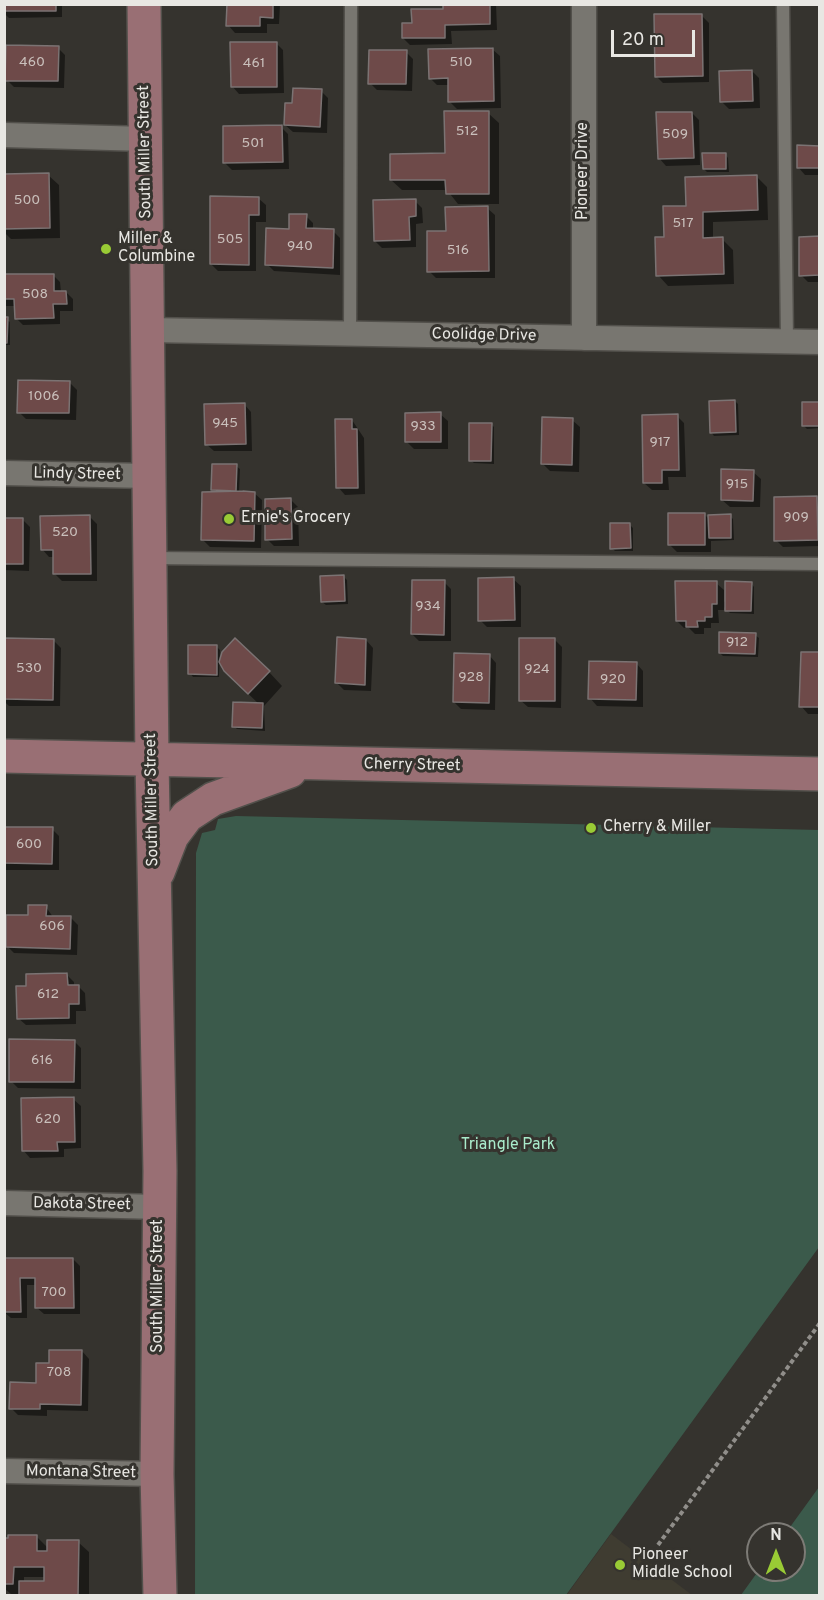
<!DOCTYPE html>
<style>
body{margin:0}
#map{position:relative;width:824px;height:1600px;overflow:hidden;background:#35332e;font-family:Overpass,sans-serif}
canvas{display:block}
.frame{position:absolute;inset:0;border:6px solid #e8e7e3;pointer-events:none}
.north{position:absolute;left:746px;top:1522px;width:60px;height:60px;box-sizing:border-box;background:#35332e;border:2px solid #7d7b76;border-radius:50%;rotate:0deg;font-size:16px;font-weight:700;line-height:24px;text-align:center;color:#e8e7e3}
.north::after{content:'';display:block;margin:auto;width:21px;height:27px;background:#99cb35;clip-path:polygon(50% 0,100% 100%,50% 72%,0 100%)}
.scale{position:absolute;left:611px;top:30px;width:84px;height:27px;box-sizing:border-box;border:3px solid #e8e7e3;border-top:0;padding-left:8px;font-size:18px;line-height:21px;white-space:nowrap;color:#e8e7e3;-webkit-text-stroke:4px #35332e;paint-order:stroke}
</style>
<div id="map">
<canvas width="824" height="1600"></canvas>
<div class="frame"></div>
<div class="north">N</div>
<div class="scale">20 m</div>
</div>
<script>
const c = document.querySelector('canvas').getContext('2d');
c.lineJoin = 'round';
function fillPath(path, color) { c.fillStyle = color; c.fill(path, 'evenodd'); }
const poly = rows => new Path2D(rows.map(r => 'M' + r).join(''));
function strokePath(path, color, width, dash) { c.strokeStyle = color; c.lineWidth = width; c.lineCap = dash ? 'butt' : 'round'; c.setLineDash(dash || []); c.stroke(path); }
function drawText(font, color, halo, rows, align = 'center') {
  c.font = font + ' Overpass,sans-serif'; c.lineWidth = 6; c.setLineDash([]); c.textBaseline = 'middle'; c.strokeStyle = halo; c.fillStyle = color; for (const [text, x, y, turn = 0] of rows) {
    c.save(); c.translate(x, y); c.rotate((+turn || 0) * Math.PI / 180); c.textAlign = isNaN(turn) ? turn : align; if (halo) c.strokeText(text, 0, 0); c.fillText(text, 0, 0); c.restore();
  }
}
fillPath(poly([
 [611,1534,692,1595,566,1596]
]), '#3f3c31');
fillPath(poly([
 [236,816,819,830,819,1247,566,1595,195,1595,196,853,202,833,215,830,218,819],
 [819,1487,819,1595,741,1595,759,1570,794,1570,794,1534,785,1534]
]), '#3b5a4b');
fillPath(poly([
 [4,4,62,4,62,17,9,18,4,13],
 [228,4,280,4,279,24,267,24,267,33,235,33,228,25],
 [444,4,496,4,497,30,451,31,452,44,410,45,403,38,413,24,444,10],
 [701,15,709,23,709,82,663,83,656,76],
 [276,43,283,50,284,93,239,94,232,86],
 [58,48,65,55,64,88,14,87,7,80],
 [492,49,500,56,501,108,457,109,450,102,449,85,437,85,430,78],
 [406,52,413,59,412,91,377,90,370,83],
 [752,71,759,78,760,108,729,109,722,102],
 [321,91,328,98,327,133,293,132,285,125,294,105],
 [488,113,499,123,499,204,458,204,447,190,402,190,391,180,446,155],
 [692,113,699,120,700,165,666,166,659,158],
 [281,127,288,134,289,169,232,170,225,163],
 [820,147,820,175,805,175,798,167],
 [725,154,728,158,729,172,707,172,704,169],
 [4,175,48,175,59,185,60,238,11,239,4,232],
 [757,177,767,187,768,220,713,222,713,239,722,239,733,250,734,284,668,286,658,275,665,239,687,207],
 [258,198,266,205,266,222,256,222,256,271,218,271,211,264],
 [415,201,422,208,423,223,416,224,416,247,382,248,375,241],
 [487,208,495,215,495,278,436,278,429,271,447,232],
 [306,216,313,223,313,230,333,231,340,238,340,275,274,271,267,264,290,230],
 [820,238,820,282,808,282,801,275],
 [53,275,60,282,61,292,66,292,73,299,73,311,60,311,60,324,23,325,16,318,16,306,4,306,4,276],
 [4,318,10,322,10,345,4,345],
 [69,382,77,390,76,420,26,419,19,412],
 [735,401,738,404,739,435,714,436,711,432],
 [820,403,820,428,807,429,803,425],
 [244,404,251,412,252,451,214,451,206,444],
 [440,414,448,421,448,449,414,449,407,442],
 [677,416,684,423,686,477,668,477,669,490,652,490,644,483],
 [352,420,364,438,365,494,345,495,338,487],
 [572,420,580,427,579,472,550,471,543,464],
 [491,424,494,427,494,464,474,463,470,460],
 [236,466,240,469,239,493,254,493,262,500,261,548,210,547,203,540,217,494,213,490],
 [753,472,761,479,760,507,730,507,722,500],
 [817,498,820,501,820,546,783,547,776,540],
 [291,500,298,507,299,546,274,546,267,539],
 [704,514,710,520,730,516,733,519,734,540,711,541,711,552,677,552,670,545],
 [90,517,97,524,97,581,62,581,55,574,54,557,49,557,42,549],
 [4,519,23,520,30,527,29,571,4,570],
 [630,525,633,528,633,551,615,551,612,548],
 [344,577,347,580,348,604,326,605,322,602],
 [513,579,521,586,521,627,487,627,480,620],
 [444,582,451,589,451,641,419,641,412,634],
 [716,583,724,590,724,602,751,583,754,587,754,614,730,613,724,607,724,610,718,610,719,623,711,623,711,628,704,628,704,634,695,634,689,628,684,628,677,621],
 [755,635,759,638,758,657,723,656,720,653],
 [4,639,53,640,61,648,60,706,9,706,4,701],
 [366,640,373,648,371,691,344,690,337,683],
 [555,640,562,647,561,708,528,707,520,700],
 [217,647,220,650,219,677,193,677,190,673],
 [820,653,820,714,808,714,801,706],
 [489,655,496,663,495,710,461,709,454,702],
 [636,663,643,671,643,707,597,706,590,698],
 [269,672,282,686,264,706,265,731,237,729,234,726,260,705,239,685],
 [4,828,52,829,59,836,59,870,4,870],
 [46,907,53,917,71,918,78,925,77,955,14,953,7,946,29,917],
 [67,975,74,982,74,986,78,986,85,993,86,1011,76,1011,76,1024,26,1025,18,1018,28,988],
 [74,1041,81,1048,81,1089,18,1088,11,1081],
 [73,1099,81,1106,81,1148,64,1149,64,1157,30,1158,23,1150],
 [73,1259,80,1266,80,1314,44,1314,36,1307,36,1285,27,1285,27,1318,11,1318,4,1312,4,1260],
 [82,1351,89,1359,88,1411,47,1410,47,1416,18,1415,11,1408,37,1384,50,1365],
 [36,1536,48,1548,78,1542,89,1552,89,1596,21,1596,11,1594,4,1588,4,1539],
 [24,1577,46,1577,46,1583,24,1583]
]), '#0007');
const building = poly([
 [4,4,56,4,56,11,4,11,4,4],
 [227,4,273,4,273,18,260,17,260,26,226,26,227,4],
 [443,4,490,4,490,24,445,25,445,38,402,38,402,23,412,23,411,9,443,9,443,4],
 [654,14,702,14,703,76,655,77,654,14],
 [230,42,277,42,277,87,231,87,230,42],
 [6,45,59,46,58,81,5,81,6,45],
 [493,48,494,101,448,102,448,78,429,79,428,49,493,48],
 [369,50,407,50,406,84,368,84,369,50],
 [752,70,753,101,720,102,719,71,752,70],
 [293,88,322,89,320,127,284,125,285,103,292,103,293,88],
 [444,111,489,111,489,194,446,194,445,180,390,180,390,154,445,153,444,111],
 [656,112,692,112,694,158,658,159,656,112],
 [282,125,283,162,223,163,223,126,282,125],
 [797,145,820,146,820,168,797,168,797,145],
 [702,153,726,153,726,169,703,169,702,153],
 [49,173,50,228,4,229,4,174,49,173],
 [757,175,758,210,703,212,703,238,723,237,724,274,656,276,655,237,664,237,663,206,686,206,685,177,757,175],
 [210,196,259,197,259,215,249,215,249,265,210,264,210,196],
 [416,199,416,216,409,217,410,240,374,241,373,200,416,199],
 [488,206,489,271,427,272,427,231,446,231,445,207,488,206],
 [289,214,307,214,306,228,334,229,333,268,265,265,266,228,289,229,289,214],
 [820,236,820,275,799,276,799,237,820,236],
 [4,274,54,274,54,291,66,291,67,304,53,304,54,318,15,319,14,299,4,299,4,274],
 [4,317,8,317,7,343,4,343,4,317],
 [18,380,70,381,69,413,17,413,18,380],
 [735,400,736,432,710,433,709,401,735,400],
 [802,402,820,402,820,426,802,426,802,402],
 [245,403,246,444,205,445,204,404,245,403],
 [441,412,441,442,405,442,405,413,441,412],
 [678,414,679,470,662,470,662,483,643,483,642,415,678,414],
 [542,417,573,418,572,465,541,464,542,417],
 [335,419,352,419,352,429,357,429,358,488,336,488,335,419],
 [469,423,492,423,491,461,469,461,469,423],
 [212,464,237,464,236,491,211,490,212,464],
 [721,469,754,470,753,501,721,500,721,469],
 [243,491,255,492,254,541,201,540,202,492,243,491],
 [817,496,818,540,774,541,774,497,817,496],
 [291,498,292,539,265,540,265,499,291,498],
 [668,513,705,513,705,545,668,545,668,513],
 [731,514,731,538,709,538,708,515,731,514],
 [90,515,91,574,53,574,53,550,41,550,40,516,90,515],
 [4,518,23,518,23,564,4,564,4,518],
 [610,523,630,523,631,548,610,549,610,523],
 [344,575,345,601,321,602,320,576,344,575],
 [514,577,515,620,478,621,478,578,514,577],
 [412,580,445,580,444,635,411,634,412,580],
 [675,581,717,581,717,604,712,604,712,617,705,617,705,621,697,621,698,627,686,627,686,621,676,621,675,581],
 [725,581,752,582,751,611,725,611,725,581],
 [719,632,756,633,755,654,719,653,719,632],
 [337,637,366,639,365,685,335,683,337,637],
 [4,638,54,639,53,700,4,699,4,638],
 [235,638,270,671,248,694,224,671,219,662,222,652,235,638],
 [519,638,555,638,555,701,519,701,519,638],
 [188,645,217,645,217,675,188,674,188,645],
 [801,652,820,652,820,707,799,707,801,652],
 [454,653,490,654,489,703,453,702,454,653],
 [589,661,637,662,636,700,588,699,589,661],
 [233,702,263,703,262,728,232,727,233,702],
 [4,827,53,827,52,864,4,863,4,827],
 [28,905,47,905,46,916,71,916,70,949,6,947,6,915,28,915,28,905],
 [67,973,68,985,79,985,79,1004,69,1004,69,1018,17,1019,16,986,26,986,26,974,67,973],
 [9,1039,75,1040,74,1082,9,1082,9,1039],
 [74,1097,75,1142,57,1142,58,1151,22,1151,21,1098,74,1097],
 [4,1258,73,1258,74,1308,35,1308,35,1278,20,1278,21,1312,4,1312,4,1258],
 [49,1350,82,1350,81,1405,40,1404,40,1409,9,1409,10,1382,36,1383,36,1363,49,1363,49,1350],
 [8,1535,37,1535,37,1551,47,1551,47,1540,79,1540,78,1596,19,1596,19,1581,44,1581,44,1567,14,1567,13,1584,4,1584,4,1538,8,1538,8,1535]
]);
fillPath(building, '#6e4a49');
strokePath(building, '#7b7373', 1.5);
const lane = poly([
 [783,4,787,341],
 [350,333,351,4],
 [151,558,820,564]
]);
const street = poly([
 [4,135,146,139],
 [148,330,820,342],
 [584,338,584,4],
 [4,473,149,476],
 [4,1203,159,1207],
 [4,1471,157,1474]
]);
const secondary = poly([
 [144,4,152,761,160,1171,157,1474,160,1596],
 [4,756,820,774],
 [158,872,172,836,187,816,213,799,290,771]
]);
strokePath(lane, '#52504b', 15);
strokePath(street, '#52504b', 27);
strokePath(secondary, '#52504b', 36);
strokePath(poly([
 [658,1545,820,1323]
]), '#908e8a', 4, [4.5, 3]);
strokePath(lane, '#787670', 12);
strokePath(street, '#787670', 24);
strokePath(secondary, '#996f74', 33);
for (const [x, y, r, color] of [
 [106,249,6,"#99cb35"],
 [229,519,6,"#99cb35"],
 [591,828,6,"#99cb35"],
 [620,1565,6,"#99cb35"]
]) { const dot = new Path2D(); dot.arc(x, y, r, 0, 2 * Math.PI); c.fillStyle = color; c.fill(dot); strokePath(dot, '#35332e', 2); }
drawText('14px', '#cac0bc', null, [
 ["460",32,63],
 ["510",461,63],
 ["461",254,64],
 ["512",467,132],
 ["509",675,135],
 ["501",253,144],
 ["500",27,201],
 ["517",683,224],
 ["505",230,240],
 ["940",300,247],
 ["516",458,251],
 ["508",35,295],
 ["1006",44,397],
 ["945",225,424],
 ["933",423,427],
 ["917",660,443],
 ["915",737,485],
 ["909",796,518],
 ["520",65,533],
 ["934",428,607],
 ["912",737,643],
 ["530",29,669],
 ["924",537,670],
 ["928",471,678],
 ["920",613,680],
 ["600",29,845],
 ["606",52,927],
 ["612",48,995],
 ["616",42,1061],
 ["620",48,1120],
 ["700",54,1293],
 ["708",59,1373]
]);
drawText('16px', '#e8e7e3', '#35332e', [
 ["South Miller Street",146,152,-91],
 ["Pioneer Drive",584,171,-90],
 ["Coolidge Drive",484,336,1],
 ["Lindy Street",77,475,1],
 ["Cherry Street",412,766,1],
 ["South Miller Street",153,800,-91],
 ["Dakota Street",82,1205,1],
 ["South Miller Street",159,1286,-90],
 ["Montana Street",81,1473,1]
]);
drawText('16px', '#e8e7e3', '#35332e', [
 ["Miller &",118,240],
 ["Columbine",118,258],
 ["Ernie's Grocery",241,519],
 ["Cherry & Miller",603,828],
 ["Pioneer",632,1556],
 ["Middle School",632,1574]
], 'left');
drawText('16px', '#a9ebcb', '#35332e', [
 ["Triangle Park",508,1146]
]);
</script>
